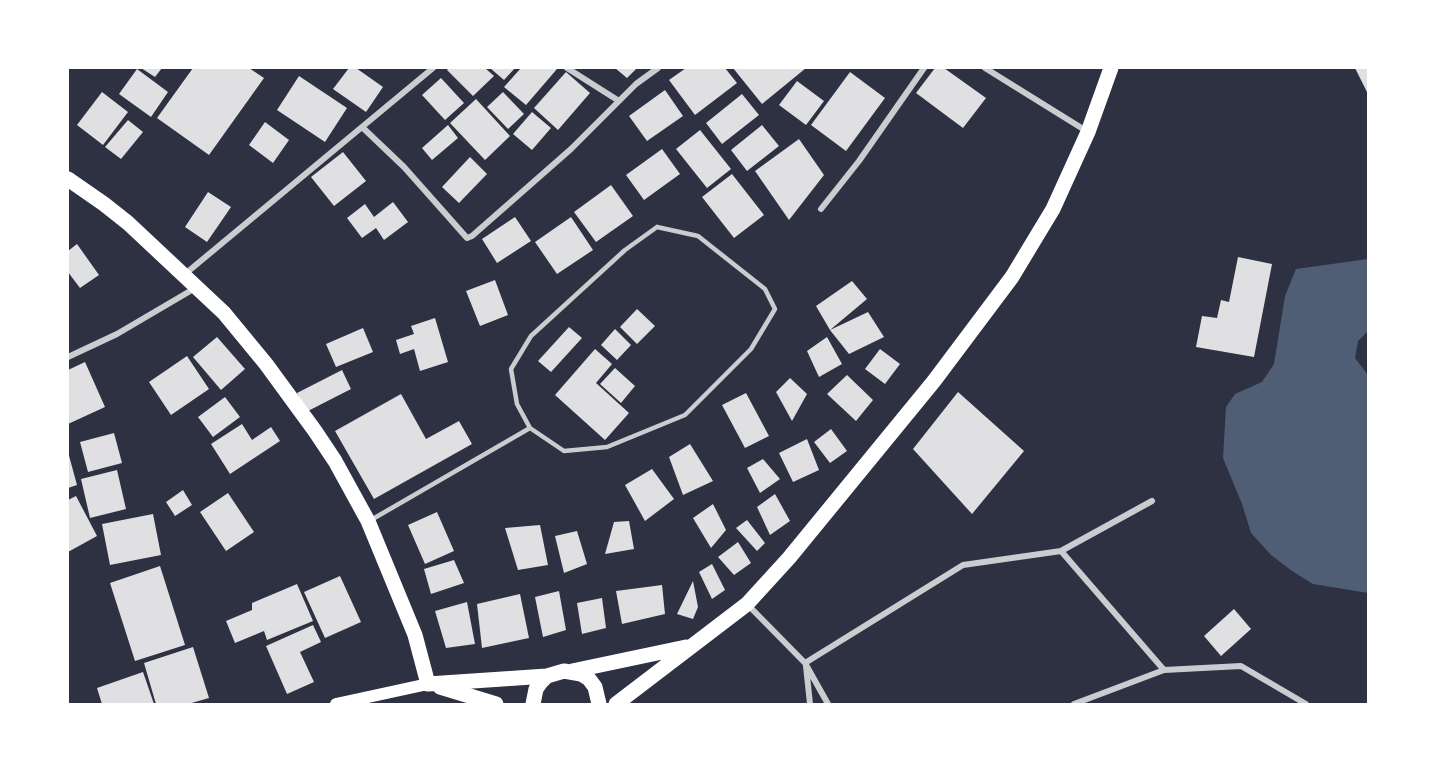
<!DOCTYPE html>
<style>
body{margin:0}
#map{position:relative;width:1436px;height:772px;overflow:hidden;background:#2d3142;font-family:"Source Serif 4",serif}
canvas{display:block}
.frame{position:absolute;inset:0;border:69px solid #fff;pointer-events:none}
</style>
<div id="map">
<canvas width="1436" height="772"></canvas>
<div class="frame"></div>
</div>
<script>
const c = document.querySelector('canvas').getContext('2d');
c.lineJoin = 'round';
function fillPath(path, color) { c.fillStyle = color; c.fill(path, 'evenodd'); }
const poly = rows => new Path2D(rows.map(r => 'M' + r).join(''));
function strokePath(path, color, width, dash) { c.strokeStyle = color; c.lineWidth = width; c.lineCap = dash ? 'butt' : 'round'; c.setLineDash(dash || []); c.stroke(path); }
fillPath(poly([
 [1368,259,1368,331,1358,341,1355,358,1368,375,1368,593,1313,584,1292,571,1271,555,1251,533,1242,504,1223,458,1226,407,1235,394,1262,382,1274,364,1285,296,1296,269]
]), '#4f5d75');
fillPath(poly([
 [141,68,162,68,155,77],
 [193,68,249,68,264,78,209,155,157,118],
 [349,68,356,68,383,87,366,112,333,89],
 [449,68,485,68,494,76,473,96,447,70],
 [490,68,515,68,504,80],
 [521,68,557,69,526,105,504,87],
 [615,68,637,68,627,78],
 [686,68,725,68,737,83,695,115,669,80],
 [733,68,806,68,762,104],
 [935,68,944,68,986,98,963,128,916,93],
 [1355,68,1368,68,1368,94],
 [137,69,168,92,151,117,119,94],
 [566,72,590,93,558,130,534,108],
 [850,72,885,98,846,151,811,125],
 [299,76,347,108,325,142,277,110],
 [441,78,464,103,445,120,422,95],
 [797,81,824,101,806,125,779,105],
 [665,90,683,116,647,141,629,116],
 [102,92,128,112,103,145,77,125],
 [503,92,524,114,508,129,487,107],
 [742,94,759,115,722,144,706,123],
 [476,99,510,136,485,160,450,123],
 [532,112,551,128,532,150,513,134],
 [128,120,143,132,121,159,105,147],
 [265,122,289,140,273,163,249,145],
 [448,125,458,138,432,160,422,148],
 [762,125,779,146,747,171,731,150],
 [700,130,731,169,707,188,676,149],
 [799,139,824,175,789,220,755,171],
 [662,149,680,174,644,200,626,175],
 [343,152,366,181,334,206,311,177],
 [470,157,487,174,459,203,442,187],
 [732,174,764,215,734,238,702,197],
 [611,185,633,216,596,242,574,212],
 [208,192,231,207,207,242,185,227],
 [393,202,408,222,384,240,376,228,362,238,347,218,365,204,374,217],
 [515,217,531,241,497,263,482,239],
 [571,217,593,250,557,274,535,242],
 [77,244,99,275,80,288,68,272,68,251],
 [1238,257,1272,264,1254,357,1196,347,1202,316,1217,318,1221,300,1229,302],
 [495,280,508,315,480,326,466,291],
 [852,281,867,299,830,330,868,312,884,337,849,354,830,330,816,306],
 [637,309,655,326,637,344,620,327],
 [435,318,448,362,420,371,414,349,400,354,396,340,414,334,411,326],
 [569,327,582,338,551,372,538,361],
 [363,328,373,352,336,367,326,344],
 [615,329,631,345,617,360,601,345],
 [217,337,245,369,221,390,193,357],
 [827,337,842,364,819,377,807,351],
 [595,349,612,364,596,383,629,413,605,440,555,395],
 [880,349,900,364,885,384,865,369],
 [187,356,209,389,171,415,149,382],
 [85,362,105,407,68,424,68,370],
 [615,368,635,386,621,403,600,384],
 [342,370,351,389,306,412,297,393],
 [847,375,873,400,856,421,827,394],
 [790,378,807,394,792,421,776,392],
 [958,392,1024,451,972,514,913,449],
 [746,393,769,436,745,448,722,405],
 [401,394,426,439,459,421,472,444,374,499,335,431],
 [225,397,240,417,213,437,198,417],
 [242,424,252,440,271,427,280,441,230,474,211,444],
 [831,429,847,451,830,463,814,442],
 [114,433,122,463,88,472,80,442],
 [807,439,819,470,793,482,779,453],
 [690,444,713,481,683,495,669,457],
 [68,452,77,485,68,488],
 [763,459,780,479,760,493,747,468],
 [652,469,674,499,645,521,625,485],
 [117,470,126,509,90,518,81,479],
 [183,490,192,505,175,516,166,502],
 [228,493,254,532,226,551,200,512],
 [775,494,790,521,770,535,757,507],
 [76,496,97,536,68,552,68,500],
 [713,504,726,530,711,548,693,518],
 [437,512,454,551,425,564,408,525],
 [153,514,161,555,110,565,102,524],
 [747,520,765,543,757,551,736,528],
 [629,521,634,549,605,554,614,522],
 [540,525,548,565,518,570,505,528],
 [577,531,587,564,564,573,555,536],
 [738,542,751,563,734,575,718,557],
 [454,560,464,583,431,594,424,569],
 [712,564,725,590,712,599,699,572],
 [160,566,185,645,135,661,110,583],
 [340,576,361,622,325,638,304,592],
 [693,581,698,607,693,619,677,614],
 [297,584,313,621,267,640,264,631,235,643,226,621,252,610,252,603],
 [662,585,665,614,622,624,616,591],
 [559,591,566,630,543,637,535,597],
 [520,594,529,638,482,648,477,604],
 [602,598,606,628,582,634,577,603],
 [467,602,475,644,446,648,435,611],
 [1234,609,1251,629,1221,656,1204,636],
 [313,625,321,642,300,652,314,682,287,694,266,646],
 [193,647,209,698,188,704,156,704,144,663],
 [143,672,154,704,102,704,97,688]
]), '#e0e0e3');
strokePath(poly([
 [657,227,698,236,765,289,775,309,751,349,685,415,607,447,564,451,530,428,517,404,511,369,531,336,625,250,657,227],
 [371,520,530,428]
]), '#caccd0', 4.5);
strokePath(poly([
 [567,68,619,101],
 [985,68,1088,132],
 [362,127,404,167,467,238,472,236,571,149,636,84,658,68],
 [821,209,859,161,924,68],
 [185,274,433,68],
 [68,357,117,334,197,287],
 [1061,551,1164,670,1241,666,1306,704],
 [748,605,805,663,963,565,1061,551,1152,501],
 [805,663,828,704],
 [806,666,810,704],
 [1074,704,1164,670]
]), '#caccd0', 6);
strokePath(poly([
 [336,704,428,684]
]), '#fff', 12);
strokePath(poly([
 [68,179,104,204,128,223,224,313,266,364,315,431,335,461,368,521,415,635,428,684],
 [572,671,686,647],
 [428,684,547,676],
 [440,687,496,704],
 [533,704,536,689,541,682,547,676,564,671,581,674,589,679,595,687,599,704],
 [616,704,747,604,789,558,934,381,1012,277,1053,209,1088,132,1111,68]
]), '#fff', 15);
</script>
